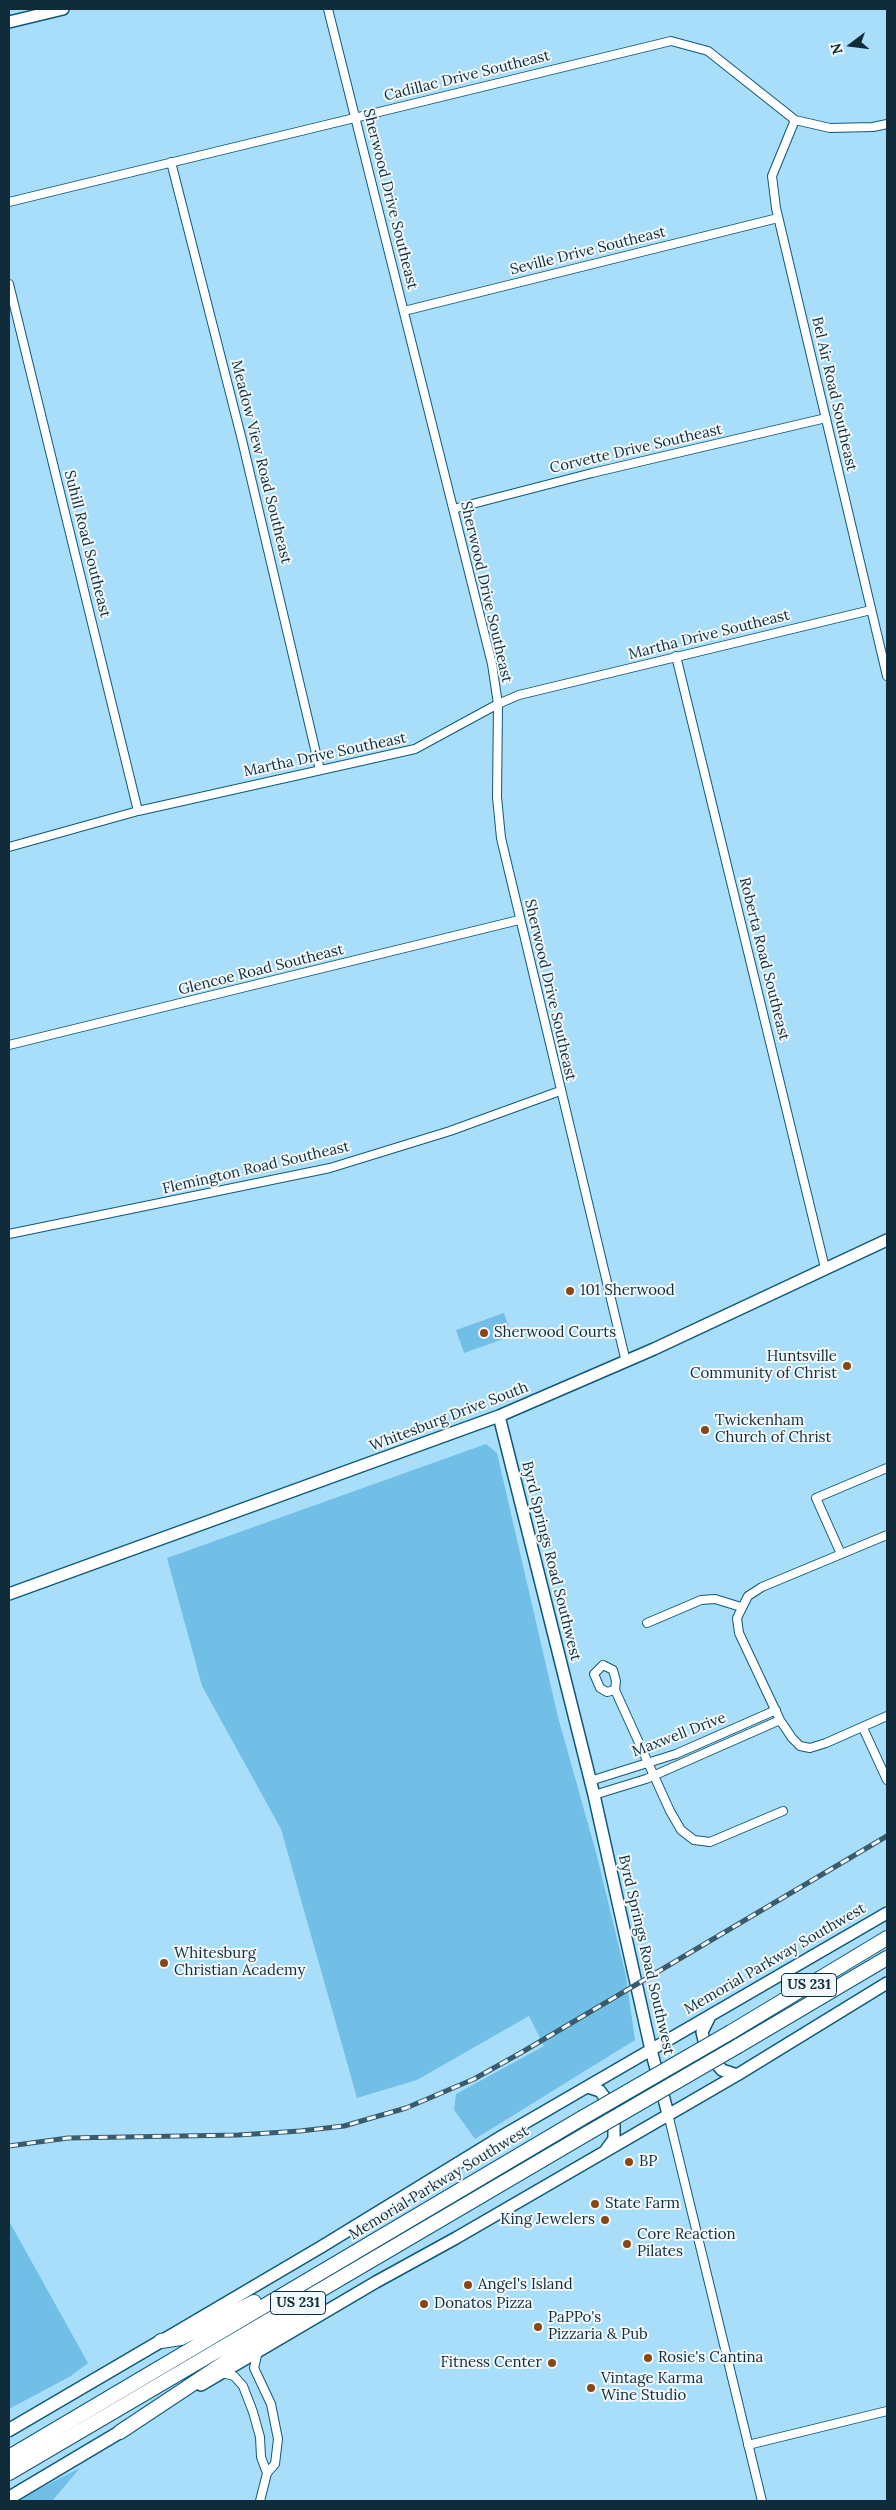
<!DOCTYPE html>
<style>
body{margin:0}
#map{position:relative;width:896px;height:2510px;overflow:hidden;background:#a9defb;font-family:Lora,serif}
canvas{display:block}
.frame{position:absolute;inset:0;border:10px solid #102c3a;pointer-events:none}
.north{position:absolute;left:826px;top:20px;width:50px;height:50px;-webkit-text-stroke:4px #f1f8fb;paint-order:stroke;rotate:255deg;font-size:14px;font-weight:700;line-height:20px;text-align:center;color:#102c3a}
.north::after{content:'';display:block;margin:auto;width:18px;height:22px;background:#102c3a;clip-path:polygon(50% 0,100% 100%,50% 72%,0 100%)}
</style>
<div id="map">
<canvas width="896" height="2510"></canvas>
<div class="frame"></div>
<div class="north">N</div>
</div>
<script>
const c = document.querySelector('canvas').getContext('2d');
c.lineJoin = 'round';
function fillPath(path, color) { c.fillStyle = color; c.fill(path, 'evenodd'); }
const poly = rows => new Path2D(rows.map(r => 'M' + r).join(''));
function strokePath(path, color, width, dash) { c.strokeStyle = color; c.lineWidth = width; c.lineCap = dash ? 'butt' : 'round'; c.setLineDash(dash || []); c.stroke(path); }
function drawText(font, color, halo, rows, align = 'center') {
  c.font = font + ' Lora,serif'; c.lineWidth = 4; c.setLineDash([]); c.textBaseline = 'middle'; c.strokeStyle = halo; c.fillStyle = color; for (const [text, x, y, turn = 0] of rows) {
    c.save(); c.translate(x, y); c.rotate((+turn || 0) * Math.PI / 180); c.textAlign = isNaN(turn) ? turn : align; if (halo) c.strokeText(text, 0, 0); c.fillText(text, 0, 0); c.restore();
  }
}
fillPath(poly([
 [504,1313,512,1336,464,1353,456,1330],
 [486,1444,497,1453,558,1717,597,1856,626,1976,635,2040,475,2139,454,2110,456,2094,544,2046,529,2016,417,2080,357,2098,281,1829,202,1686,167,1558],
 [9,2221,88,2363,71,2376,9,2409],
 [80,2468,52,2501,19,2501,35,2491]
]), '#71bfe7');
const street = poly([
 [328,9,492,664,498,704,497,797,501,838,626,1362],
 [795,120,772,176,776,208,887,676],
 [171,162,242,440,320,770],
 [9,202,671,41,708,51,795,120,830,128,873,127,887,124],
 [9,284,138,811],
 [404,311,778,218],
 [453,509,592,473,826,418],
 [676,656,825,1268],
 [9,847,138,811,415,749,498,704,519,695,871,610],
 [9,1045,519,920],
 [9,1234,330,1168,450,1131,560,1091],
 [887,1535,762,1587,748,1596,737,1618,739,1633,780,1720,792,1738,800,1746,810,1748,826,1743,887,1716],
 [841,1554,816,1498,887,1468],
 [647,1623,701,1600,715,1599,741,1607],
 [603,1665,613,1670,616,1681,615,1690,607,1692,600,1688,594,1674,603,1665],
 [615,1690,670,1811,681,1830,694,1840,710,1842,783,1811],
 [863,1728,887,1780],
 [590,1781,676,1754,776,1710],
 [594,1795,646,1779,780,1720],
 [668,2114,762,2501],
 [258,2351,254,2368,271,2404,278,2439,275,2464,267,2473,260,2501],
 [222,2373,234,2376,243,2386,253,2412,260,2437,261,2457,267,2473],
 [748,2445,887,2411]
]);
const secondary = poly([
 [9,22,63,9],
 [499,1416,594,1795,651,2050,668,2114],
 [9,1594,499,1416,654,1349,887,1240],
 [710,2016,702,2032,707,2053,722,2070,737,2075],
 [588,2087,600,2091,608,2102,614,2117,614,2139,606,2150],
 [163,2340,321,2247,504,2135,887,1913],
 [201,2385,376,2282,456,2238,737,2075,887,1983]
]);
const primary = poly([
 [9,2430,161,2341],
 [9,2498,120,2432]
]);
const highway = poly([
 [731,2032,887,1938],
 [738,2046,887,1958],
 [161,2341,181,2338,254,2302],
 [120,2432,313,2304],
 [9,2457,582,2118],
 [9,2473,588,2133]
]);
strokePath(street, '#0e5979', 10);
strokePath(secondary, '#0e5979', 14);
strokePath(primary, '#0e5979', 15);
strokePath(highway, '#0e5979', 16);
strokePath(street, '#fff', 8);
strokePath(secondary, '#fff', 11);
strokePath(primary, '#fff', 12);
strokePath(highway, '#fff', 14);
const rail = poly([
 [9,2146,68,2138,238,2135,300,2131,344,2126,406,2108,474,2079,524,2051,887,1836]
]);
strokePath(rail, '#395b6d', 5);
strokePath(rail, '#f1f8fb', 3, [9]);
const highwayBridge = poly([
 [582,2118,731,2032],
 [588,2133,738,2046]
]);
strokePath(highwayBridge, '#0e5979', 16, []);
strokePath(highwayBridge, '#fff', 14);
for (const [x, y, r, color] of [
 [570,1291,5,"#894716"],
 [484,1333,5,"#894716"],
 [847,1366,5,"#894716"],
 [705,1430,5,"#894716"],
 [164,1963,5,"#894716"],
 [629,2162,5,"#894716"],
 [595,2204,5,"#894716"],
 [605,2220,5,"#894716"],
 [627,2244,5,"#894716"],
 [468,2285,5,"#894716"],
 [424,2304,5,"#894716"],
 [538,2327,5,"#894716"],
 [648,2358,5,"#894716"],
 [552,2363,5,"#894716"],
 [591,2388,5,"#894716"]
]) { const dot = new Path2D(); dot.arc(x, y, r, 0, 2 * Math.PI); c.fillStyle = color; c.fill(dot); strokePath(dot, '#f1f8fb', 2); }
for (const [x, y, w] of [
 [809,1985,55],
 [298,2303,55]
]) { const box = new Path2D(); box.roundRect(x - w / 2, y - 11.5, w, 23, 4); c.fillStyle = '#f1f8fb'; c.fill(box); strokePath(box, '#102c3a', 1); }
drawText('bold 14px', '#102c3a', null, [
 ["US 231",809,1985],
 ["US 231",298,2303]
]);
drawText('15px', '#102c3a', '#f1f8fb', [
 ["Cadillac Drive Southeast",467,76,-14],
 ["Sherwood Drive Southeast",390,199,76],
 ["Seville Drive Southeast",588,251,-14],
 ["Bel Air Road Southeast",834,394,77],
 ["Corvette Drive Southeast",636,449,-13],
 ["Meadow View Road Southeast",261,462,76],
 ["Suhill Road Southeast",87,544,76],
 ["Sherwood Drive Southeast",486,592,77],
 ["Martha Drive Southeast",709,635,-14],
 ["Martha Drive Southeast",325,755,-12],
 ["Roberta Road Southeast",764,959,76],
 ["Glencoe Road Southeast",261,970,-14],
 ["Sherwood Drive Southeast",550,990,77],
 ["Flemington Road Southeast",256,1168,-13],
 ["Whitesburg Drive South",449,1417,-21],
 ["Byrd Springs Road Southwest",551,1561,76],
 ["Maxwell Drive",679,1735,-21],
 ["Byrd Springs Road Southwest",646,1955,77],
 ["Memorial Parkway Southwest",775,1959,-30],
 ["Memorial Parkway Southwest",439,2183,-31]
]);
drawText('15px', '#102c3a', '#f1f8fb', [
 ["101 Sherwood",580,1291],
 ["Sherwood Courts",494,1333],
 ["Huntsville",837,1357,"right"],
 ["Community of Christ",837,1374,"right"],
 ["Twickenham",715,1421],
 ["Church of Christ",715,1438],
 ["Whitesburg",174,1954],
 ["Christian Academy",174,1971],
 ["BP",639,2162],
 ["State Farm",605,2204],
 ["King Jewelers",595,2220,"right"],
 ["Core Reaction",637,2235],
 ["Pilates",637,2252],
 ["Angel's Island",478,2285],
 ["Donatos Pizza",434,2304],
 ["PaPPo's",548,2318],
 ["Pizzaria & Pub",548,2335],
 ["Rosie's Cantina",658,2358],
 ["Fitness Center",542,2363,"right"],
 ["Vintage Karma",601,2379],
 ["Wine Studio",601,2396]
], 'left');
</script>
